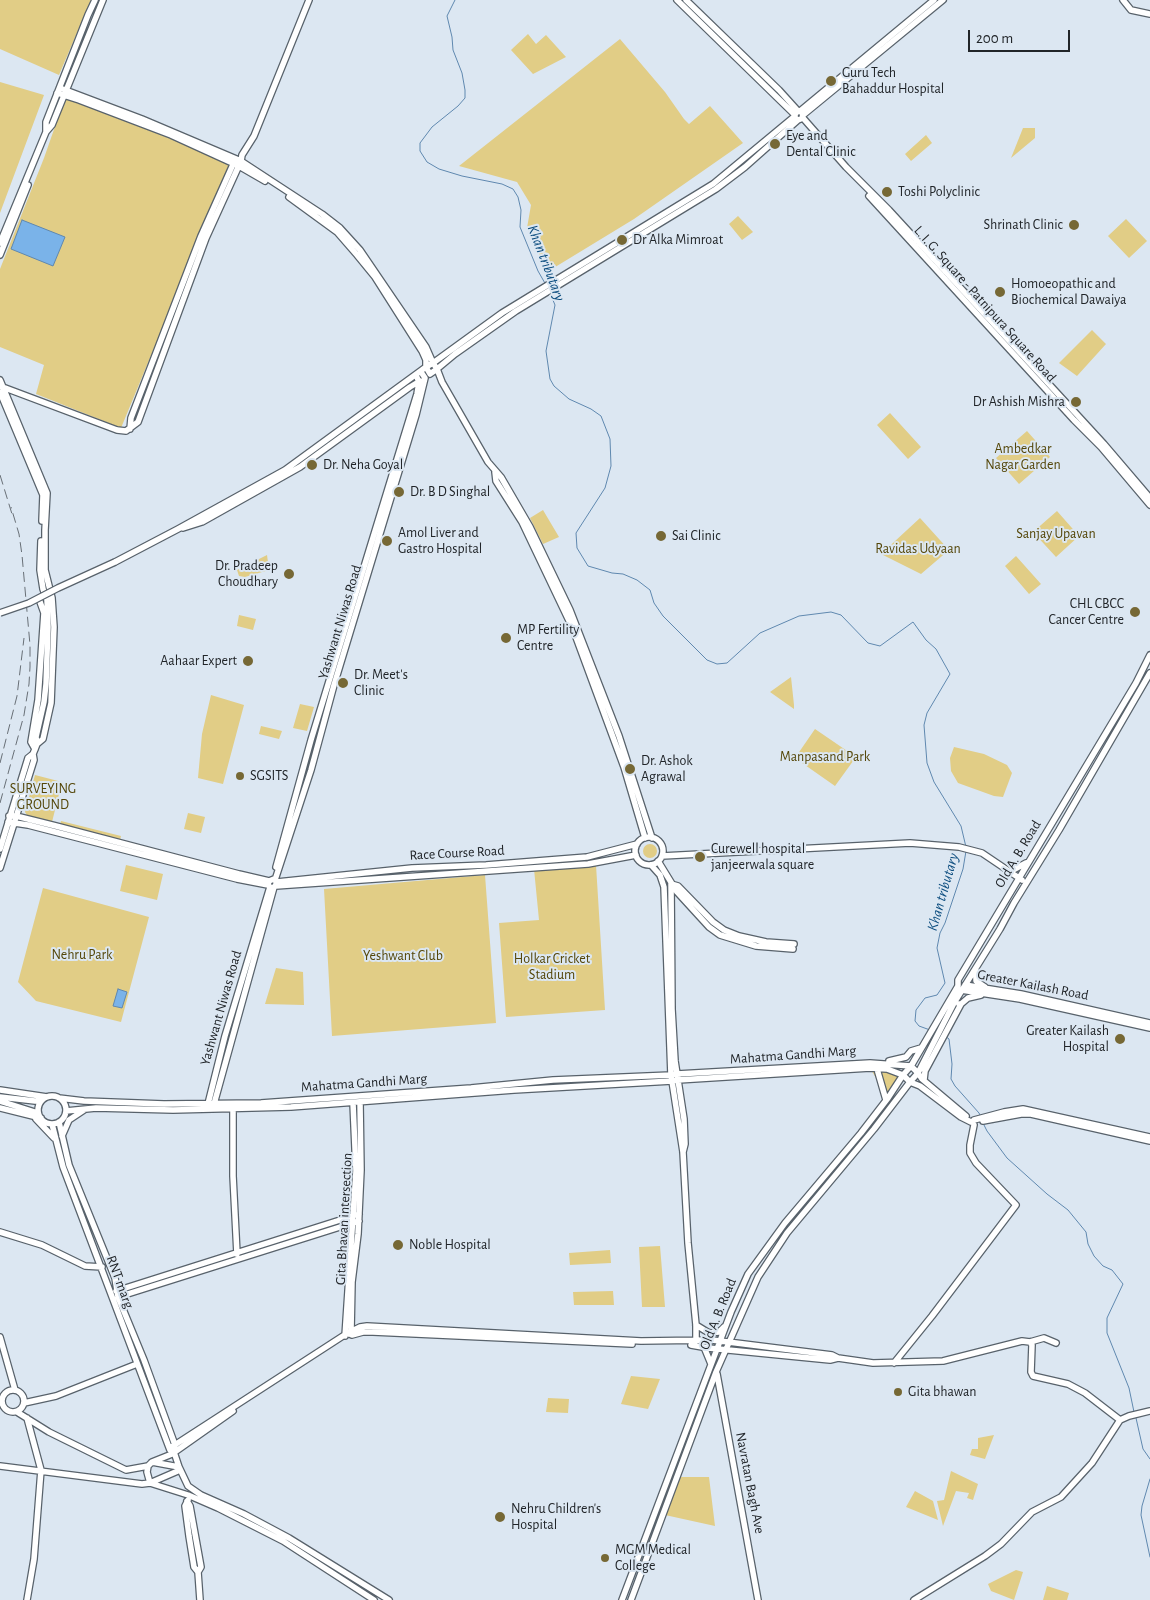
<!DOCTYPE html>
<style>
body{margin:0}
#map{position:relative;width:1150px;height:1600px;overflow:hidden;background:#dce7f2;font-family:"Alegreya Sans",sans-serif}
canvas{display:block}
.scale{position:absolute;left:968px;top:30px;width:102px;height:22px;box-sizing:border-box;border:2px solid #212529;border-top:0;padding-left:6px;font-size:15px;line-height:18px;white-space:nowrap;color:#212529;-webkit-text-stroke:4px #dce7f2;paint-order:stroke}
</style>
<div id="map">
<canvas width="1150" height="1600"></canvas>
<div class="scale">200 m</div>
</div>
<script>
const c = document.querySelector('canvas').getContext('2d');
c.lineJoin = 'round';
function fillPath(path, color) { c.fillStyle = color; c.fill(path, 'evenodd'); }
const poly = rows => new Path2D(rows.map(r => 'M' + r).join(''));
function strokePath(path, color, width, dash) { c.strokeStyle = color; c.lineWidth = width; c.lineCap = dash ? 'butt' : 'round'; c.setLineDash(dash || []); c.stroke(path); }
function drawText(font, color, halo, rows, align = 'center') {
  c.font = font + ' "Alegreya Sans",sans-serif'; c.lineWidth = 4; c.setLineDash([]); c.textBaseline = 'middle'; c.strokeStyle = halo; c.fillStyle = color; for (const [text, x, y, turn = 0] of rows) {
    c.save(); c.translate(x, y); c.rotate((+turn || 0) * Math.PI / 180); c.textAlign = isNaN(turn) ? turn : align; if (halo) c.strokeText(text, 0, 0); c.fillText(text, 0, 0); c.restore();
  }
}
fillPath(poly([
 [0,0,91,0,59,75,0,49],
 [528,34,536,44,546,35,566,57,533,74,511,50],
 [620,39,665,92,684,119,689,124,710,106,743,143,634,219,547,272,527,228,531,205,517,182,459,166],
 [0,82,44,95,0,213],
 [65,98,231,162,121,428,36,394,44,365,0,347,0,269,44,158],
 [1023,128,1035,128,1035,138,1011,158],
 [926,135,932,143,911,161,905,154],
 [738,216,753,232,742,240,729,224],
 [1126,219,1147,241,1129,258,1108,236],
 [1092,330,1106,344,1077,376,1059,363],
 [890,413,921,447,908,459,877,425],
 [1027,431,1050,457,1019,484,996,458],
 [543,510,559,537,543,544,530,518],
 [1057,511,1079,536,1056,557,1033,532],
 [920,518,949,550,921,574,881,554],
 [267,555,269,570,245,577,239,576,237,570],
 [1016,556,1041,584,1029,594,1005,566],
 [239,615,256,619,253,630,237,626],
 [791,677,794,705,794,709,770,692],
 [211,695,244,705,223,784,198,778,202,734],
 [300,704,314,707,307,731,293,728],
 [261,726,282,731,279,739,259,734],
 [815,729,856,757,835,786,795,758],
 [954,747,984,754,1007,765,1012,773,1003,797,994,796,958,783,951,771,950,758],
 [35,775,62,782,51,826,29,819,25,812],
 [188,813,205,817,201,833,184,829],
 [61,821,121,836,119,844,59,828],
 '643 851a7 7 0 1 1 14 0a7 7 0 1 1-14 0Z',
 [126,865,163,874,157,900,120,891],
 [596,865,605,1010,506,1017,499,923,539,920,534,869],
 [485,875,496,1023,332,1036,324,889],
 [43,888,149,917,121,1022,36,1001,18,982],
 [276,968,303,972,304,1005,265,1004],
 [870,1068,903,1075,888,1098],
 [660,1246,665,1307,642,1307,639,1247],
 [610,1250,611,1263,570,1265,569,1253],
 [613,1291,614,1305,574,1305,573,1292],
 [631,1376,660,1379,648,1409,621,1404],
 [548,1398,569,1399,568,1413,546,1412],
 [994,1435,985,1459,970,1455,972,1449,978,1449,978,1438],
 [951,1471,978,1484,973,1500,967,1498,969,1493,956,1491,943,1526,937,1501,944,1500],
 [680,1477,709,1477,715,1526,665,1515],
 [915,1491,933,1501,938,1520,906,1507],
 [1016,1570,1023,1572,1014,1600,991,1591,988,1584],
 [1047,1586,1069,1593,1067,1600,1043,1600]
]), '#e1cd86');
const water = poly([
 [22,220,65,237,53,266,11,249,22,220],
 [118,989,127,992,122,1008,113,1006,118,989]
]);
fillPath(water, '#7ab3e9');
strokePath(water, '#5f88af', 1);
strokePath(poly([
 [455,0,447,16,452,37,453,50,462,73,465,90,465,98,458,106,432,127,420,143,420,151,427,162,439,169,462,176,502,184,513,189,518,197,521,210,520,227,538,271,546,285],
 [550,293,555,305,546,351,550,379,554,386,569,399,591,409,601,416,610,439,611,466,605,488,576,533,577,548,588,566,612,573,623,574,637,580,650,590,654,603,663,616,707,660,717,664,727,663,760,633,799,616,831,612,841,615,868,643,880,646,913,622,926,640,936,649,950,674,927,713,924,725,927,763,934,782,961,826,966,847],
 [930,1030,919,1026,915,1021,916,1010,925,998,937,995,945,983,937,948,940,933,945,923,963,869,966,851],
 [945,1036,949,1039,952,1064,951,1079,955,1086,979,1113,981,1117],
 [983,1123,987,1131,1007,1158,1047,1194,1068,1210,1086,1232,1088,1244,1094,1256,1103,1266,1112,1270,1123,1284,1107,1318,1107,1333,1129,1388,1134,1412],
 [1136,1418,1143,1449,1150,1459],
 [1150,1479,1142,1506,1141,1515,1150,1557]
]), '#5f88af', 1);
const secondary = poly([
 [677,0,795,115],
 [686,0,779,90,798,111],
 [1123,0,1131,10,1150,14],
 [60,88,142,119,241,161,322,214,340,228,360,250,426,347,433,363,502,313,713,184,795,116],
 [57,93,79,100,171,135,239,166,265,181],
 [800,111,934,0],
 [803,115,943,0],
 [803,118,798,120,795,118,795,114,798,111,802,112,803,118,846,167,889,210,1104,444,1150,498],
 [46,132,52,125,103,0],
 [869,196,1074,420,1101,447,1150,505],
 [0,243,46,132,46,122,88,15,95,0],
 [0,255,28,185],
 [0,380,47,493,45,530,45,570,52,598,54,627,51,703,43,739,37,744,33,754,34,760,0,868],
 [0,386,117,430,126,431,138,422,206,238,241,161,242,155,254,136,309,0],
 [0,392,43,495,42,521],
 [130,429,131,418,201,236,235,160],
 [495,472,496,481,522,522,573,629,624,767,645,838],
 [183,528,202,522,300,467,410,387,420,381],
 [115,562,178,529,285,470,426,367,433,363,437,369,430,374,426,367,426,360,422,351,375,277,357,255,337,232,289,197],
 [37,744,36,737,44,702,46,684,48,627,47,600,43,589,40,570,41,541],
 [35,749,31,742,38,700,44,613,39,599],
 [9,816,16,816,56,826,239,874,269,881,274,879,276,881,276,885,273,888,270,887,268,885,269,881],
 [8,822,28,825,237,879,268,885],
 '635 851a14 14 0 1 1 28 0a14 14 0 1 1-28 0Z',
 [652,838,619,736,570,610,530,527,501,477,488,462,442,382,437,369,455,354,516,311,716,189,745,167,798,120],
 [0,849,28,758,33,754],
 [662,856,910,843,959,847,982,853,1022,880],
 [658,861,677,892,709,927,720,935,756,946,793,949],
 [276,867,311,740,417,394,419,382,416,375],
 [1013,870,1026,863],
 [275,880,311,770,334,685,416,415,425,378,421,372],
 [277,882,412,868,486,865,587,857,637,844],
 [671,884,672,1009,675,1061,677,1074,870,1063,911,1066,958,986,958,980,961,975,1136,683,1150,655],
 [671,884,678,886,713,922,724,930,739,936,766,942,794,944],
 [276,886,588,864,636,855],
 [976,971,976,981,985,987],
 [965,985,1021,994,1150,1023],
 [961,990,1020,999,1150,1028],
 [959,1004,961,1004,968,998,981,995],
 [889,1061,906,1057,911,1051,921,1048],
 [877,1069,886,1100],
 [924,1080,925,1071,961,1004],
 [0,1090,47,1097],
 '38 1110a14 14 0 1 1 28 0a14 14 0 1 1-28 0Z',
 [0,1097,35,1101,43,1099],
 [59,1098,84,1101,164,1104,261,1103,471,1088,553,1080,671,1075,664,887,660,875,651,865],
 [0,1101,38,1113],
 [208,1104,225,1036,270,887],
 [214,1104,274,887],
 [0,1108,41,1118],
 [233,1109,233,1176,237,1254],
 [66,1111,96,1108,173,1110,291,1107,514,1090,672,1081,683,1152,688,1243,696,1325,696,1340,692,1345],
 [966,1116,922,1079,918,1073,911,1066,903,1075,910,1082,918,1073,954,1003,1000,929,1014,903,1059,830,1150,673],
 [36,1119,54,1138],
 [974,1120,1004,1112,1023,1109,1150,1137],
 [983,1121,1021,1114,1031,1114,1150,1141],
 [59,1122,69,1165,115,1278,118,1297,144,1360,175,1445,174,1452,179,1467],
 [52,1124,63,1167,170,1450],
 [62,1136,69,1120,84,1110],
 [0,1232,42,1245,85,1266,102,1267],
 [116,1291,359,1214],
 [118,1297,359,1221],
 [696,1325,709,1333,719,1332,724,1327],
 [349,1334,351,1331,352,1282,358,1234,361,1170,360,1102],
 [352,1335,363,1332,373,1332,632,1344],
 [345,1336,356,1171,353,1103],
 [0,1337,15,1390],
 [1030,1342,1032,1345,1031,1372,1033,1376,1068,1384,1085,1393,1120,1420],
 [691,1345,708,1348,830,1360,838,1358],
 [704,1347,711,1364],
 [894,1363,932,1316,1016,1205,976,1163,970,1153,970,1145,974,1125],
 [717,1374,758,1600],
 '2 1401a11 11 0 1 1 22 0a11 11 0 1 1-22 0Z',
 [24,1403,56,1396,137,1364],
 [17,1412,49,1432,126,1470,148,1466],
 [27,1418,41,1470,34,1559,27,1600],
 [170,1448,346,1334,360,1327,367,1326,641,1341,712,1340,832,1355,838,1358,873,1363,943,1361,1022,1341,1030,1342,1044,1338,1056,1343],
 [152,1462,172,1454,233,1411],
 [0,1466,142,1484,150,1483,188,1495,218,1508,283,1541,374,1600],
 [180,1470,150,1483,147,1472,148,1466,152,1462,179,1467,188,1486,201,1495,244,1514,289,1538,389,1600],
 [188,1500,185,1506,189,1536,194,1567,198,1572],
 [187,1501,190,1506,201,1567,198,1572,200,1600],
 [622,1600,731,1312,748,1274,785,1223,861,1133,888,1098,903,1075,887,1069,870,1068,678,1080,672,1081,671,1075,677,1074,678,1078,678,1080,684,1119,685,1144,683,1152],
 [631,1600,716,1372,758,1277,787,1233,874,1129,910,1082,920,1086,961,1117,971,1122],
 [914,1600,985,1556,1001,1544,1032,1512,1061,1497,1092,1463,1120,1420,1129,1416,1150,1411]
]);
strokePath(secondary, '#58626b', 8);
strokePath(secondary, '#fff', 5.5);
strokePath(poly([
 [0,475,12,514],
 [0,763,17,696,24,638],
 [0,803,24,715,29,684,30,667,30,645,22,555,19,534,11,507]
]), '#686f76', 1, [10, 5]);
const secondaryBridge = poly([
 [0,613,29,603,58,588,115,562]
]);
strokePath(secondaryBridge, '#58626b', 8, []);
strokePath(secondaryBridge, '#fff', 5.5);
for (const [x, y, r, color] of [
 [831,81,6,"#766835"],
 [775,144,6,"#766835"],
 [887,192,6,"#766835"],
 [1074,225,6,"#766835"],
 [622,240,6,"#766835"],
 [1000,292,6,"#766835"],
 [1076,402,6,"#766835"],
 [312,465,6,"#766835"],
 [399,492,6,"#766835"],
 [661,536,6,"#766835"],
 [387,541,6,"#766835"],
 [289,574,6,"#766835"],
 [1135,612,6,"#766835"],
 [506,638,6,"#766835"],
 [248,661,6,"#766835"],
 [343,683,6,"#766835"],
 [630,769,6,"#766835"],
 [240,776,5,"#766835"],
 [700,857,6,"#766835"],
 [1120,1039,6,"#766835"],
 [398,1245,6,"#766835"],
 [898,1392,5,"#766835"],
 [500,1517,6,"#766835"],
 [605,1558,5,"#766835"]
]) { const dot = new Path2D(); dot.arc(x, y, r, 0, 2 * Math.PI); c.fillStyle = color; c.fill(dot); strokePath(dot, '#dce7f2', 2); }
drawText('14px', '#212529', '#dce7f2', [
 ["Guru Tech",842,73],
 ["Bahaddur Hospital",842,89],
 ["Eye and",786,136],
 ["Dental Clinic",786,152],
 ["Toshi Polyclinic",898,192],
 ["Shrinath Clinic",1063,225,"right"],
 ["Dr Alka Mimroat",633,240],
 ["Homoeopathic and",1011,284],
 ["Biochemical Dawaiya",1011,300],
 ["Dr Ashish Mishra",1065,402,"right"],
 ["Dr. Neha Goyal",323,465],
 ["Dr. B D Singhal",410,492],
 ["Amol Liver and",398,533],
 ["Gastro Hospital",398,549],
 ["Sai Clinic",672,536],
 ["Dr. Pradeep",278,566,"right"],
 ["Choudhary",278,582,"right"],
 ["CHL CBCC",1124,604,"right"],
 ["Cancer Centre",1124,620,"right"],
 ["MP Fertility",517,630],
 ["Centre",517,646],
 ["Aahaar Expert",237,661,"right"],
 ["Dr. Meet's",354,675],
 ["Clinic",354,691],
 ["Dr. Ashok",641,761],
 ["Agrawal",641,777],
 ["SGSITS",250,776],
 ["Curewell hospital",711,849],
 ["janjeerwala square",711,865],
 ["Greater Kailash",1109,1031,"right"],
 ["Hospital",1109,1047,"right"],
 ["Noble Hospital",409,1245],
 ["Gita bhawan",908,1392],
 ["Nehru Children's",511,1509],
 ["Hospital",511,1525],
 ["MGM Medical",615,1550],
 ["College",615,1566]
], 'left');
drawText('14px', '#212529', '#dce7f2', [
 ["L. I. G. Square - Patnipura Square Road",985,304,48],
 ["Yashwant Niwas Road",340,622,-73],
 ["Race Course Road",457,853,-3],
 ["Old A. B. Road",1018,854,-59],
 ["Greater Kailash Road",1033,985,11],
 ["Yashwant Niwas Road",221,1008,-74],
 ["Mahatma Gandhi Marg",793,1055,-4],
 ["Mahatma Gandhi Marg",364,1083,-4],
 ["Gita Bhavan intersection",344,1219,-87],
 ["RNT marg",120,1282,70],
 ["Old A. B. Road",718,1314,-68],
 ["Navratan Bagh Ave",750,1483,79]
]);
drawText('14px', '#544608', '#dce7f2', [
 ["Ambedkar",1023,449],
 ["Nagar Garden",1023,465],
 ["Sanjay Upavan",1056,534],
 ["Ravidas Udyaan",918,549],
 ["Manpasand Park",825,757],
 ["SURVEYING",43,789],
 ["GROUND",43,805],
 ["Nehru Park",82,955],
 ["Yeshwant Club",403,956],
 ["Holkar Cricket",552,959],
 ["Stadium",552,975]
]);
drawText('italic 15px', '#0c4d7f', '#dce7f2', [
 ["Khan tributary",546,263,69],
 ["Khan tributary",943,892,-74]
]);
</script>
